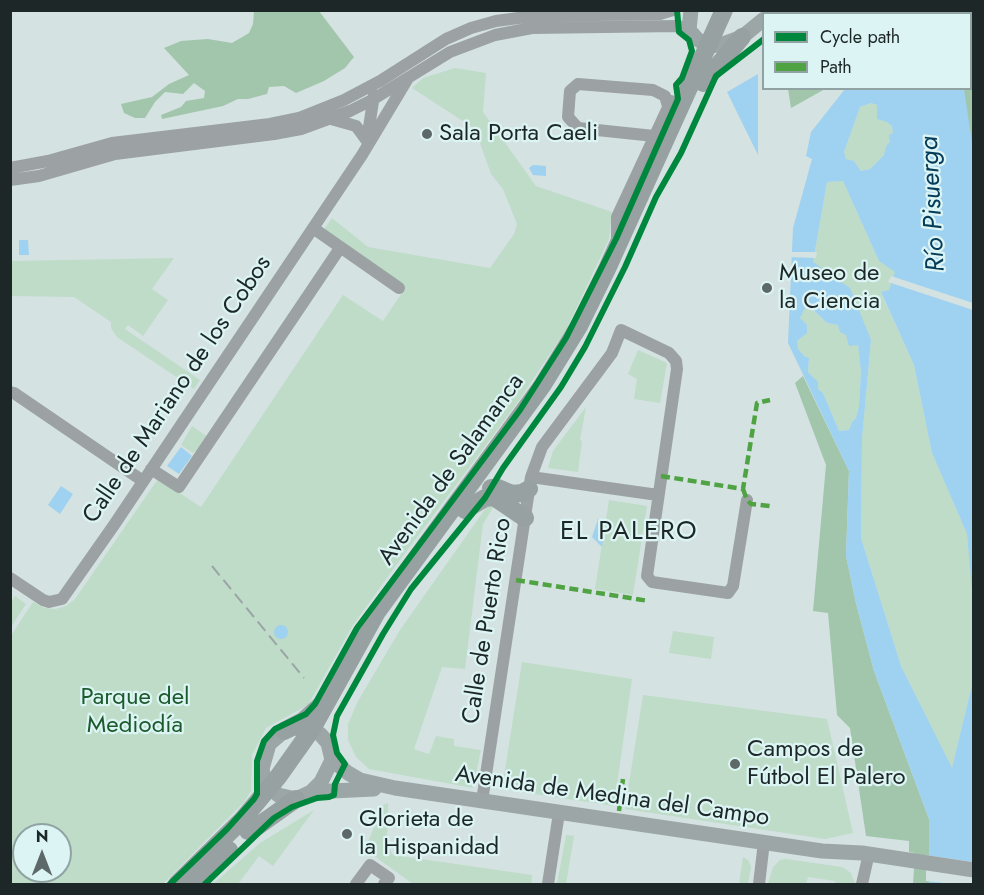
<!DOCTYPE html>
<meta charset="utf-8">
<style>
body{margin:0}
#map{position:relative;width:984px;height:895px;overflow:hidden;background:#d5e2e2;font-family:Jost,sans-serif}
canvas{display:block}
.frame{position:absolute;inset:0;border:12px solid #1d2727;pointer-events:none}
.legend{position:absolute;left:762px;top:12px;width:210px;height:78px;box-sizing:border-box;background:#dcf5f4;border:2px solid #90a3a2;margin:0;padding:8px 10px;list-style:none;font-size:18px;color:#1d2727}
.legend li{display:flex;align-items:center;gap:12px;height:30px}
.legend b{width:30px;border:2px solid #90a3a2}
.north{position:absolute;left:12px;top:823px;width:60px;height:60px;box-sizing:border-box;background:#dcf5f4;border:2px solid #90a3a2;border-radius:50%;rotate:0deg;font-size:16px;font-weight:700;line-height:24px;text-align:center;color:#1d2727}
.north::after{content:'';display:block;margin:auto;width:21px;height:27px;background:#5d6868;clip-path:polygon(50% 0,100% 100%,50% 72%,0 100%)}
</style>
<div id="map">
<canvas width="984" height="895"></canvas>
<div class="frame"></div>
<ul class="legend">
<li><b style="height:8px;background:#00873e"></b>Cycle path</li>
<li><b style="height:8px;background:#4fa342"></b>Path</li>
</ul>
<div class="north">N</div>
</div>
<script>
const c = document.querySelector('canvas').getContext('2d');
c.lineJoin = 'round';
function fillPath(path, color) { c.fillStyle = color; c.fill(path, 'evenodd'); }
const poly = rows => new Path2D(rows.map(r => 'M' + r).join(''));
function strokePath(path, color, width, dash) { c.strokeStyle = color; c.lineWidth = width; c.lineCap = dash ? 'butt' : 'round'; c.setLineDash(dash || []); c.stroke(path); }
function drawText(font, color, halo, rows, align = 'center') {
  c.font = font + ' Jost,sans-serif'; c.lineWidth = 4.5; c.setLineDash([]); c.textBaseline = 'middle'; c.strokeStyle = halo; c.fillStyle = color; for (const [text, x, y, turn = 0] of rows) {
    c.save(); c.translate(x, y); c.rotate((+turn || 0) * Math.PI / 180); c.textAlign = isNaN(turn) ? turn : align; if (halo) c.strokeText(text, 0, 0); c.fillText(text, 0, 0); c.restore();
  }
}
fillPath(poly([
 [455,68,486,73,483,112,536,186,612,212,609,239,567,328,518,402,397,564,353,625,308,705,266,728,252,755,251,791,244,802,163,884,11,884,10,637,33,602,45,608,55,609,66,606,75,599,158,479,201,507,343,295,383,321,404,290,321,234,332,218,368,247,490,268,514,234,517,224,503,189,491,174,479,140,472,127,412,88,423,78],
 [24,835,60,835,60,871,24,871],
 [871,103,877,105,882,121,887,121,892,126,893,133,884,155,870,169,861,171,854,161,846,159,844,152,860,107],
 [843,181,879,261,896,272,889,290,881,293,914,365,932,453,967,534,974,602,973,681,952,769,901,666,861,538,862,439,871,340,813,262,827,182],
 [174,258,152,289,168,300,143,336,128,325,125,329,200,380,194,389,117,337,111,328,111,322,74,297,11,296,11,261],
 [806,304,827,323,838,325,858,344,861,372,859,406,856,418,852,422,849,430,839,431,823,393,818,389,813,377,808,372,809,358,804,356,798,350,797,341,803,336,800,318],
 [638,350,667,363,660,403,634,399,637,379,628,374],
 [586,407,580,440,582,441,578,472,548,468,553,451],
 [192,426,209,438,198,453,195,451,193,453,181,445],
 [609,500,647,506,633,595,595,589],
 [488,505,494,506,483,524,465,669,442,667,414,749,429,754,436,736,454,739,454,746,481,750,473,788,369,769,356,757,348,740,348,724,358,701,400,630],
 [15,596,26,604,11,627,11,602],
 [673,631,714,637,711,659,669,653],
 [522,662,632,679,614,806,502,789],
 [643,695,827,719,853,833,825,839,625,809],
 [388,803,387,844,393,855,532,875,531,884,413,884,370,853,366,847,383,805],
 [314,810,273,866,259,856,238,884,213,884,260,843],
 [566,835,574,836,566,884,557,884],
 [743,857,748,860,751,867,748,884,739,884],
 [786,859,842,867,851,873,855,884,835,884,835,881,808,877,806,884,768,884,773,867,780,860]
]), '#bedcc8');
fillPath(poly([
 [254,11,319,11,354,57,345,68,324,81,296,93,284,86,269,87,267,94,248,99,238,99,223,106,162,119,161,115,181,107,186,101,204,98,205,91,194,83,183,94,165,92,155,102,145,118,135,118,124,113,121,104,152,97,169,84,189,75,164,48,181,41,208,39,232,43,249,33,253,24],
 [973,59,973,156,964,98,964,89,970,88,971,62],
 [788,89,788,88,825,89,791,108],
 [803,376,849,471,846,556,856,603,874,671,929,819,929,884,913,884,915,853,909,852,909,841,866,836,850,728,837,715,828,613,813,611,826,465,795,383]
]), '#a1c6ac');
fillPath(poly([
 [758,74,758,155,727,92],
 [845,89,964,89,974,156,973,602,967,534,932,453,914,365,881,292,889,290,895,272,879,261,843,181,827,182,813,262,850,288,871,340,862,439,861,538,901,666,952,768,973,681,973,884,929,884,929,819,874,671,856,603,846,556,849,471,788,343,793,228,812,159,806,156,811,132],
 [871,103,877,105,877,119,887,122,892,126,893,133,889,135,890,141,886,147,884,155,870,169,861,171,854,161,846,159,844,152,860,107],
 [807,304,827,323,838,325,840,332,846,335,849,346,858,345,861,372,859,406,856,418,852,422,849,430,839,431,823,393,818,389,818,382,808,372,809,358,804,356,798,349,797,341,807,333,807,325,800,318],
 [533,165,546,166,546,176,533,175,529,168],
 [19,240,28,240,29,255,19,255],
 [181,447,192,456,179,474,167,466],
 [61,486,73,494,60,514,48,505],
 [598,519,606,519,602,547,592,537],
 '274 632a7 7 0 1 1 14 0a7 7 0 1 1-14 0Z'
]), '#9fd1f0');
fillPath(poly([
 [865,10,973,11,973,25,971,25,970,14,865,14],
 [788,252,817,252,816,258,788,257],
 [891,276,973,303,973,310,888,282],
 [926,855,973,862,973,884,953,884,926,881]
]), '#d5e2e2');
strokePath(poly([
 [331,119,356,126,367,141],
 [654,136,578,128,568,117,570,91,578,84,653,90,665,96,668,106],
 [367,140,374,95],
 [10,168,48,161,112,143,270,124,299,118,344,100,380,81,446,39,471,28,496,21,533,16,660,14,673,10],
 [10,180,39,176,115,154,274,134,301,129,350,111,372,100,450,52,495,35,532,28,678,26,689,30],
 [313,228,399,288],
 [617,242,617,217,671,101],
 [10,392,14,393,143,481],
 [151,469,179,487,340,248],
 [531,477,658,495],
 [10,578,43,600,49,602,62,599,114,525,362,155,407,80],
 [482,801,531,477,542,447,612,353,621,330,669,353,676,361,677,369,647,576,652,582,728,593,733,586,747,500],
 [356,884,370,865,389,878,384,884],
 [548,884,559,813],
 [759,884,764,842],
 [862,884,867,862]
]), '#9ca2a3', 12);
strokePath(poly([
 [691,10,689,30,697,39,708,46,720,45,742,37,764,19],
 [911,10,947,14],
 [771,14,777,10],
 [970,16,974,16],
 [295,728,312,729,320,734,328,743,332,760,321,782,311,792,296,799,278,795,265,781,262,769,269,744,284,731,295,728],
 [332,760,348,773,360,780,395,788,822,851,862,853,974,870],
 [311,792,374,789]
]), '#9da6a6', 15);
strokePath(poly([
 [703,83,742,37],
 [491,488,498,488,512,494,522,493,529,489],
 [465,510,485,498,494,497,525,518],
 [284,731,303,721,320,706],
 [248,831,258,826,296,799],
 [177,884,242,820,278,777,312,729,377,612,542,386,579,326,607,269,724,10],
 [195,884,229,850]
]), '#98a1a1', 18);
strokePath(poly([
 [212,566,304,678]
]), '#9ca5a6', 2, [12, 6]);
strokePath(poly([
 [661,476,743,489,757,403,770,400],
 [743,489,747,500,751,504,770,506],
 [516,580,649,601],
 [619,811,623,779]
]), '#4fa342', 4.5, [9, 4.5]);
strokePath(poly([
 [170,884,227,829,254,799,257,794,257,761,264,741,275,729,306,714,315,704,357,628,520,410,566,338,616,239,678,99,676,85,682,78,692,51,689,40,679,32,677,10],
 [205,884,274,818,292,807,317,798,329,797,334,795,335,784,345,764,337,753,333,735,337,716,383,634,411,589,485,498,503,468,561,387,585,347,625,267,656,197,681,153,716,76,764,39]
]), '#00873e', 6);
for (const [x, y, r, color] of [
 [427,134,6,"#5d6868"],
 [767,288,6,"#5d6868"],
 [735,764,6,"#5d6868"],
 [347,834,6,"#5d6868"]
]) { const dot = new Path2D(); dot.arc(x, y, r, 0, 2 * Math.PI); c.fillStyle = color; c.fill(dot); strokePath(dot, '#dcf5f4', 2); }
drawText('24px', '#1d2727', '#dcf5f4', [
 ["Sala Porta Caeli",439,134],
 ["Museo de",779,274],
 ["la Ciencia",779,302],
 ["Campos de",747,750],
 ["Fútbol El Palero",747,778],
 ["Glorieta de",359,820],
 ["la Hispanidad",359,848]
], 'left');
drawText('24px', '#1d2727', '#dcf5f4', [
 ["Calle de Mariano de los Cobos",178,390,-56],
 ["Avenida de Salamanca",452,470,-54],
 ["Calle de Puerto Rico",488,621,-81],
 ["Avenida de Medina del Campo",612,797,8]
]);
drawText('24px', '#1c5a2c', '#dcf5f4', [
 ["Parque del",135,698],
 ["Mediodía",135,726]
]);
drawText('italic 26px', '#053c59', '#dcf5f4', [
 ["Río Pisuerga",934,204,-93]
]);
c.letterSpacing = '1.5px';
drawText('26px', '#1d2727', '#dcf5f4', [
 ["EL PALERO",629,533]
]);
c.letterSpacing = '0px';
</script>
